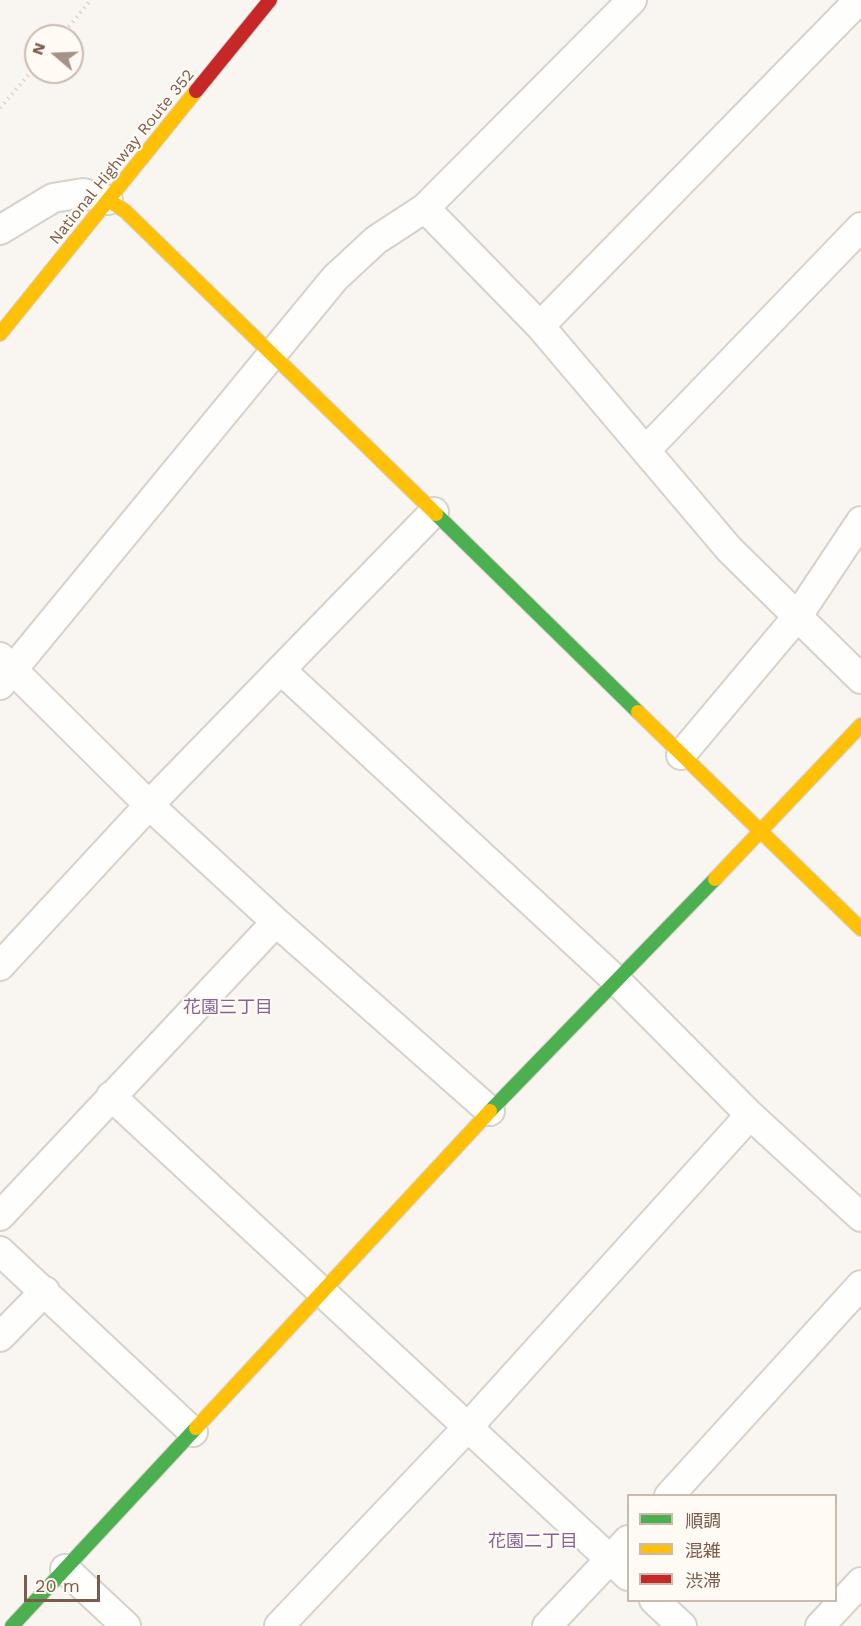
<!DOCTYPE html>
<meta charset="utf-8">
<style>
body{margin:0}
#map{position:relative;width:861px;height:1626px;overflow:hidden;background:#f9f5f0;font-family:"Work Sans","Noto Sans JP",sans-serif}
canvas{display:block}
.legend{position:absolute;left:627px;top:1494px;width:210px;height:108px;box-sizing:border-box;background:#fffaf3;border:2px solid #cabbb1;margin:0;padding:8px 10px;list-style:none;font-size:18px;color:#7a5c4d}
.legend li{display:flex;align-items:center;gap:12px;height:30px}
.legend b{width:30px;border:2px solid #cabbb1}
.north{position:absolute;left:24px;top:24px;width:60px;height:60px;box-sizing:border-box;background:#fffaf3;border:2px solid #cabbb1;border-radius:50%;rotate:289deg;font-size:16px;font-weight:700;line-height:24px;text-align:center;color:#7a5c4d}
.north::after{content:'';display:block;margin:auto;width:21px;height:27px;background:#a69286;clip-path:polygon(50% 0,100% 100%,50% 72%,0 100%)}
.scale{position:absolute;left:24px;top:1575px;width:76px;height:27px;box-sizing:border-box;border:3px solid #7a5c4d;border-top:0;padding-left:8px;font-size:18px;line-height:21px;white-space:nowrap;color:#7a5c4d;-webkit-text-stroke:4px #fffaf3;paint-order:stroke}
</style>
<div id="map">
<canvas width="861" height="1626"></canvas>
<ul class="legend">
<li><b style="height:8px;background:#4caf50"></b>順調</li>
<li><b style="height:8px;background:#ffc107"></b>混雑</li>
<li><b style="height:8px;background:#c62828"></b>渋滞</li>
</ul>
<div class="north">N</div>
<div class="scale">20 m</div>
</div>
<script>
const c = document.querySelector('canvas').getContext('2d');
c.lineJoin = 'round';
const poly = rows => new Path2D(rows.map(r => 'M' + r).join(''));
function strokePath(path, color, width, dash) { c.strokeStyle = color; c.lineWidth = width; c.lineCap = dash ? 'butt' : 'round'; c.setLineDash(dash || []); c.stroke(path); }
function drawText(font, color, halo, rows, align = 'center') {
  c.font = font + ' "Work Sans","Noto Sans JP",sans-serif'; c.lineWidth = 4.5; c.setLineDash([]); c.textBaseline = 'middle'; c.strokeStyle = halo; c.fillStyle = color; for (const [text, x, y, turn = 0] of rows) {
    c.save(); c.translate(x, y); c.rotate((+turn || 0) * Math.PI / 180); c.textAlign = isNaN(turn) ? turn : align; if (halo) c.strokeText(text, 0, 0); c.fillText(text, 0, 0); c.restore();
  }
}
const street = poly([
 [425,208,540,326,729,549,861,679],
 [0,230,53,198,83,193,108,200],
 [540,326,859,0],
 [646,450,861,227],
 [0,657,149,805,276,922,490,1111],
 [281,670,618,982,750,1115,861,1217],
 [0,685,335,278,376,240,425,208,632,0],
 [681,755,797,617,861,521],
 [0,966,149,805,434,512],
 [111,1096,628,1576],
 [0,1216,276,922],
 [0,1251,193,1432],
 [0,1337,45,1291],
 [669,1496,861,1285],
 [65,1569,126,1626],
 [654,1600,682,1626],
 [279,1626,467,1428,750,1115],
 [547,1626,628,1540],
 [820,1626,861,1582]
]);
const fast = poly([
 [436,514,638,712],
 [490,1111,715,879],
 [12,1626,196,1428]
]);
const slow = poly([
 [108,200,125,211,436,514],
 [0,334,196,91],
 [638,712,861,929],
 [715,879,861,725],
 [196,1428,490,1111]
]);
const jam = poly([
 [196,91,270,0]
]);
strokePath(street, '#d7d1cb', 32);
strokePath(fast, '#d9d2cb', 16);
strokePath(slow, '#d9d2cb', 16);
strokePath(jam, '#d9d2cb', 16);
strokePath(poly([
 [61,36,91,0],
 [0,108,36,66]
]), '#dcd5d0', 4, [1.5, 4.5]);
strokePath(street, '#fefefd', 28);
strokePath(fast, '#4caf50', 14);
strokePath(slow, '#ffc107', 14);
strokePath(jam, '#c62828', 14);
drawText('16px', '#7a5c4d', '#fffaf3', [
 ["National Highway Route 352",122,157,-51]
]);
drawText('18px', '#846695', '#fffaf3', [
 ["花園三丁目",228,1008],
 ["花園二丁目",533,1542]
]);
</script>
